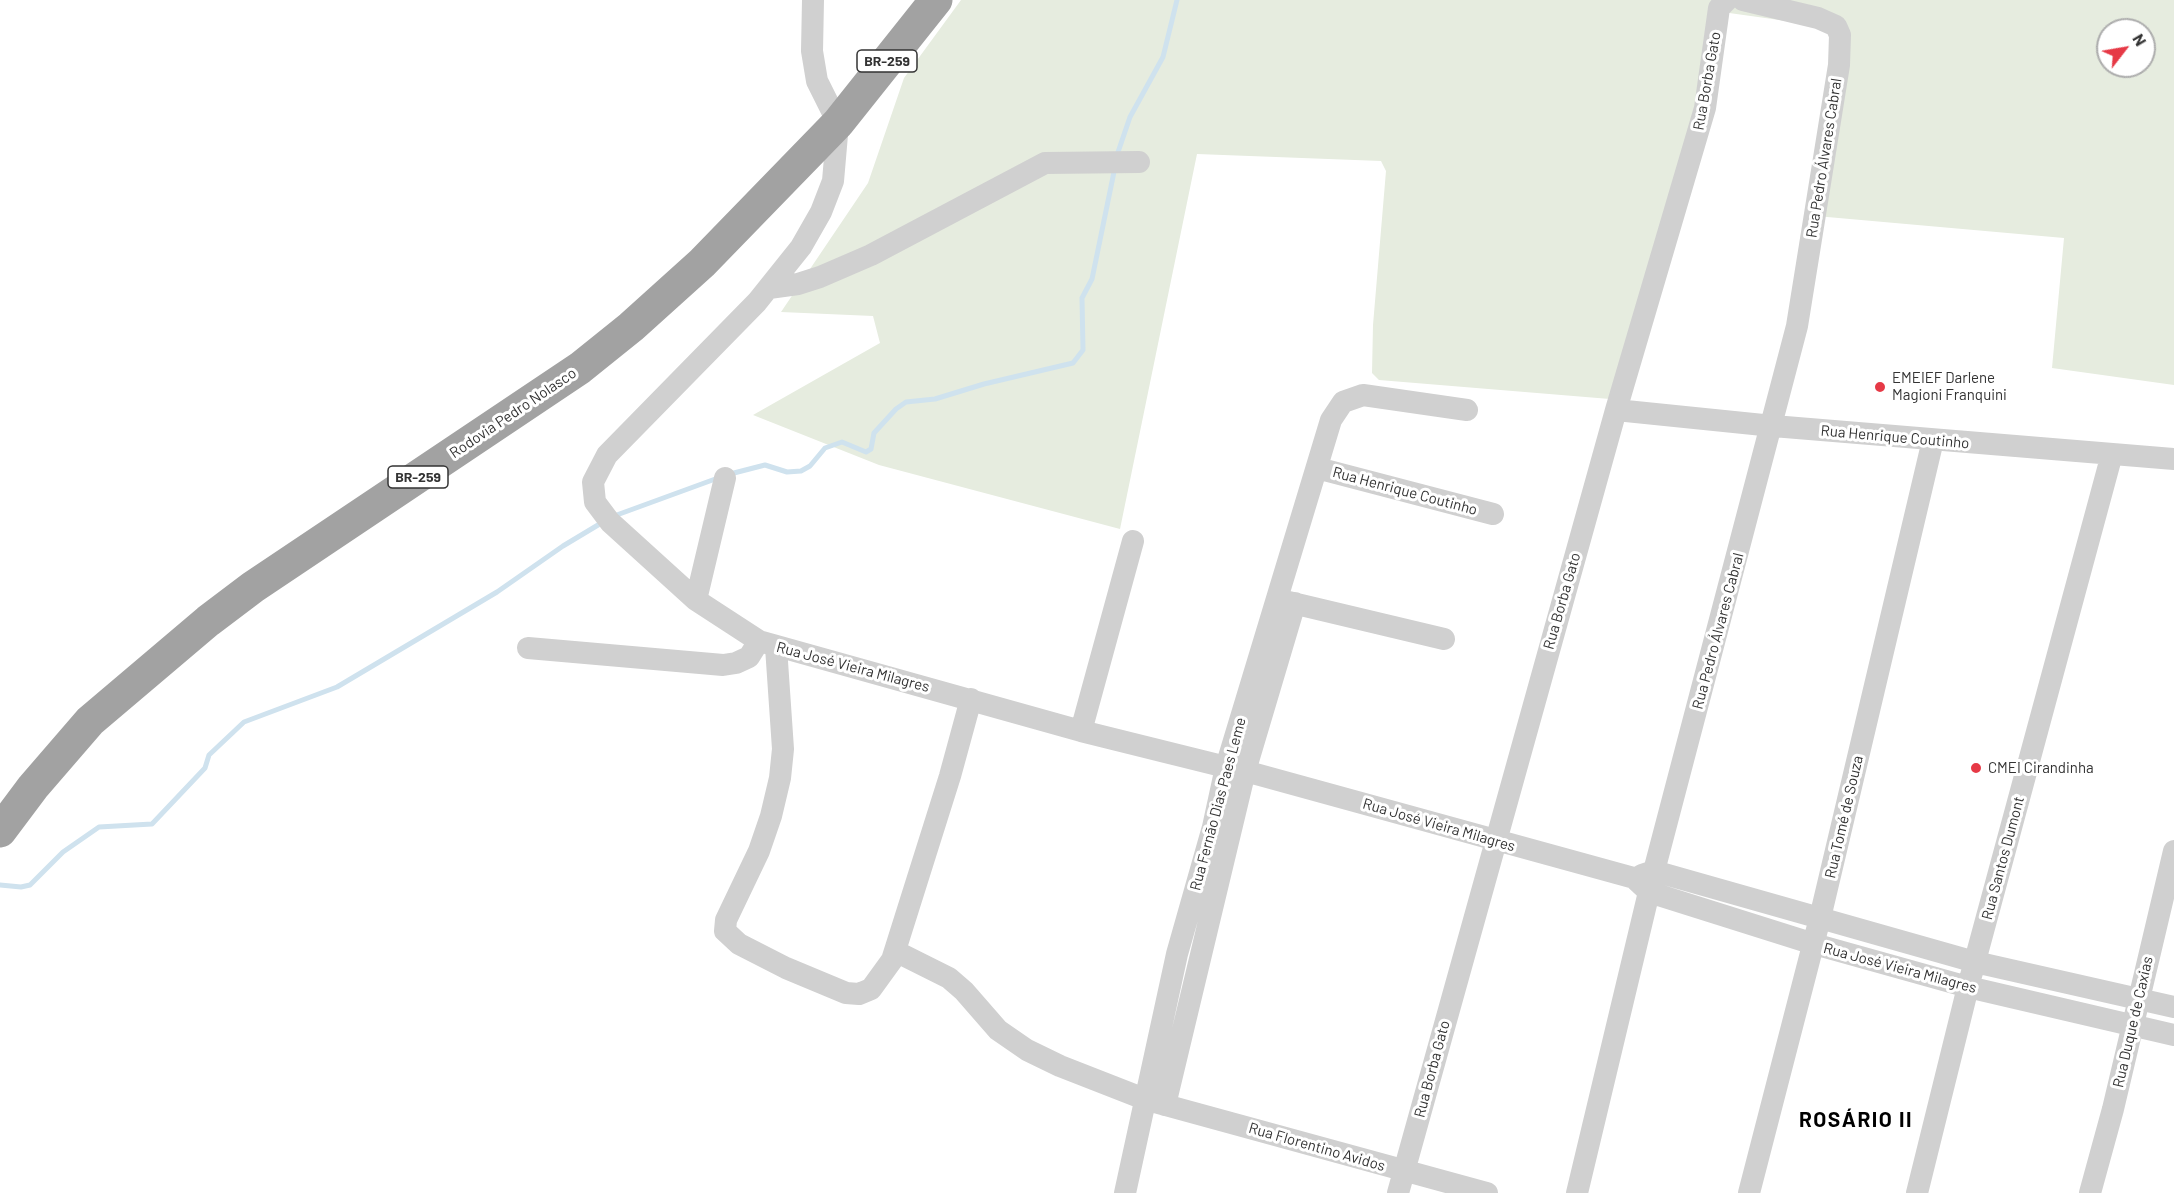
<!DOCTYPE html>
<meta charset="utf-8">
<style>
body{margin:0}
#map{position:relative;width:2174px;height:1193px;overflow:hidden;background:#fff;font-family:Barlow,sans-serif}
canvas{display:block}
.north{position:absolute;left:2096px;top:18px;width:60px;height:60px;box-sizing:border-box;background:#fff;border:2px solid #adadad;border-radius:50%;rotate:59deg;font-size:16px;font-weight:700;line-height:24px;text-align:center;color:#333}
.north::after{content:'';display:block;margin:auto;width:21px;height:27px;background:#e63946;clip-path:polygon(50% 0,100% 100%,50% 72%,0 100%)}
</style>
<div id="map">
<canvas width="2174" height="1193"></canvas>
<div class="north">N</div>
</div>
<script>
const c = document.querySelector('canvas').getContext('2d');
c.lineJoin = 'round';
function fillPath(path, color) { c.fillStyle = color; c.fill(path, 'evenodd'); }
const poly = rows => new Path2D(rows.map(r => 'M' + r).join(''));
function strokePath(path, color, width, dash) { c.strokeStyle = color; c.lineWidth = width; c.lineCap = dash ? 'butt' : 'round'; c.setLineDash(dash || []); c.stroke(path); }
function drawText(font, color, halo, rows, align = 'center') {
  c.font = font + ' Barlow,sans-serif'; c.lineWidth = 6; c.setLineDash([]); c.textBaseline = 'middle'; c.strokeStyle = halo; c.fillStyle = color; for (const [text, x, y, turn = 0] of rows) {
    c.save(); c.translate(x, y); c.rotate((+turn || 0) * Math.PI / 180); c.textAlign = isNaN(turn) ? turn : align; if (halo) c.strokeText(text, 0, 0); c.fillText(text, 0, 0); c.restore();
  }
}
fillPath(poly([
 [961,0,2174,0,2174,385,2052,368,2064,238,1816,216,1837,28,1722,12,1622,400,1379,380,1372,373,1373,325,1386,171,1381,161,1197,154,1120,529,879,465,753,415,880,343,873,316,781,312,868,183,904,78],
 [2108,30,2144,30,2144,66,2108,66]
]), '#e6ecdf');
strokePath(poly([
 [1116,158,1130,117,1163,57,1177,0],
 [730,474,765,465,787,472,801,471,810,466,825,448,842,442,866,452,871,449,874,433,896,409,906,402,935,399,984,384,1073,363,1083,350,1082,298,1092,279,1115,167],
 [614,516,718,478],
 [0,885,21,887,30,885,63,852,99,827,152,824,205,768,209,755,244,722,337,687,497,592,563,546,603,522]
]), '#cfe2ee', 5);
strokePath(poly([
 [813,0,812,51,817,81,838,123,833,181,821,212,801,247,757,302,607,455,593,482,595,502,610,522,696,600,759,641,1081,731,1226,767],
 [769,288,798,284,820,277,871,255,1045,163,1139,162],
 [1616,410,1773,426,2174,459],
 [1317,468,1493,514],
 [696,600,725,478],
 [1280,600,1444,639],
 [776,647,783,749,780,778,771,816,759,851,726,920,725,931,739,944,786,968,846,993,859,994,871,989,892,960,950,776,971,699],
 [528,648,723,665,736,663,749,657,759,641],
 [1081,731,1133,541],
 [1245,771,1634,878,1649,892,1814,944,1968,987,2174,1035],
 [1642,875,1654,871,1975,962,2174,1007],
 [895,951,949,978,964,991,998,1030,1027,1050,1060,1066,1147,1100,1487,1193],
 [1165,1105,1245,771,1295,603],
 [1125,1193,1177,954,1213,827,1226,767,1331,420,1343,402,1363,395,1467,410],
 [1398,1193,1616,410,1705,108,1719,8,1727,0],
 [1577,1193,1654,871,1797,326,1839,65,1840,35,1836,26,1818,18,1743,0],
 [1749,1193,1820,918,1933,440],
 [1917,1193,1968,987,2112,454],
 [2090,1193,2113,1109,2174,851]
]), '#d0d0d0', 22);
strokePath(poly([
 [0,831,33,787,90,721,208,621,253,587,580,368,631,327,702,263,838,123,936,0]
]), '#a2a2a2', 33);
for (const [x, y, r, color] of [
 [1880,387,6,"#e63946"],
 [1976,768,6,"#e63946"]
]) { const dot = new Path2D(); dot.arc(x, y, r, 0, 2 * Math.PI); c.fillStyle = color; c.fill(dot); strokePath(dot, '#fff', 2); }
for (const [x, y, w] of [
 [887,61,60],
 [418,477,60]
]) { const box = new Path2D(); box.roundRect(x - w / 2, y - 11, w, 22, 4.5); c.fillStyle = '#fff'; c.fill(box); strokePath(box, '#333', 1.5); }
drawText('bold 14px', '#333', null, [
 ["BR-259",887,61],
 ["BR-259",418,477]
]);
drawText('15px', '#333', '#fff', [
 ["Rua Borba Gato",1707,81,-80],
 ["Rua Pedro Álvares Cabral",1824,158,-81],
 ["Rodovia Pedro Nolasco",513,413,-34],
 ["Rua Henrique Coutinho",1895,437,5],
 ["Rua Henrique Coutinho",1405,491,15],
 ["Rua Borba Gato",1562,601,-74],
 ["Rua Pedro Álvares Cabral",1718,631,-75],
 ["Rua José Vieira Milagres",853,667,15],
 ["Rua Fernão Dias Paes Leme",1218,804,-75],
 ["Rua Tomé de Souza",1844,817,-77],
 ["Rua José Vieira Milagres",1439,825,16],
 ["Rua Santos Dumont",2003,858,-75],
 ["Rua José Vieira Milagres",1900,968,15],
 ["Rua Duque de Caxias",2133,1022,-77],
 ["Rua Borba Gato",1432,1069,-75],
 ["Rua Florentino Avidos",1317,1147,16]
]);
drawText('15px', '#333', '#fff', [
 ["EMEIEF Darlene",1892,378],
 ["Magioni Franquini",1892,395],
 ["CMEI Cirandinha",1988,768]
], 'left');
c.letterSpacing = '1.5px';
drawText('bold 21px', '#000', '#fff', [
 ["ROSÁRIO II",1856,1120]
]);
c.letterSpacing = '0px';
</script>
